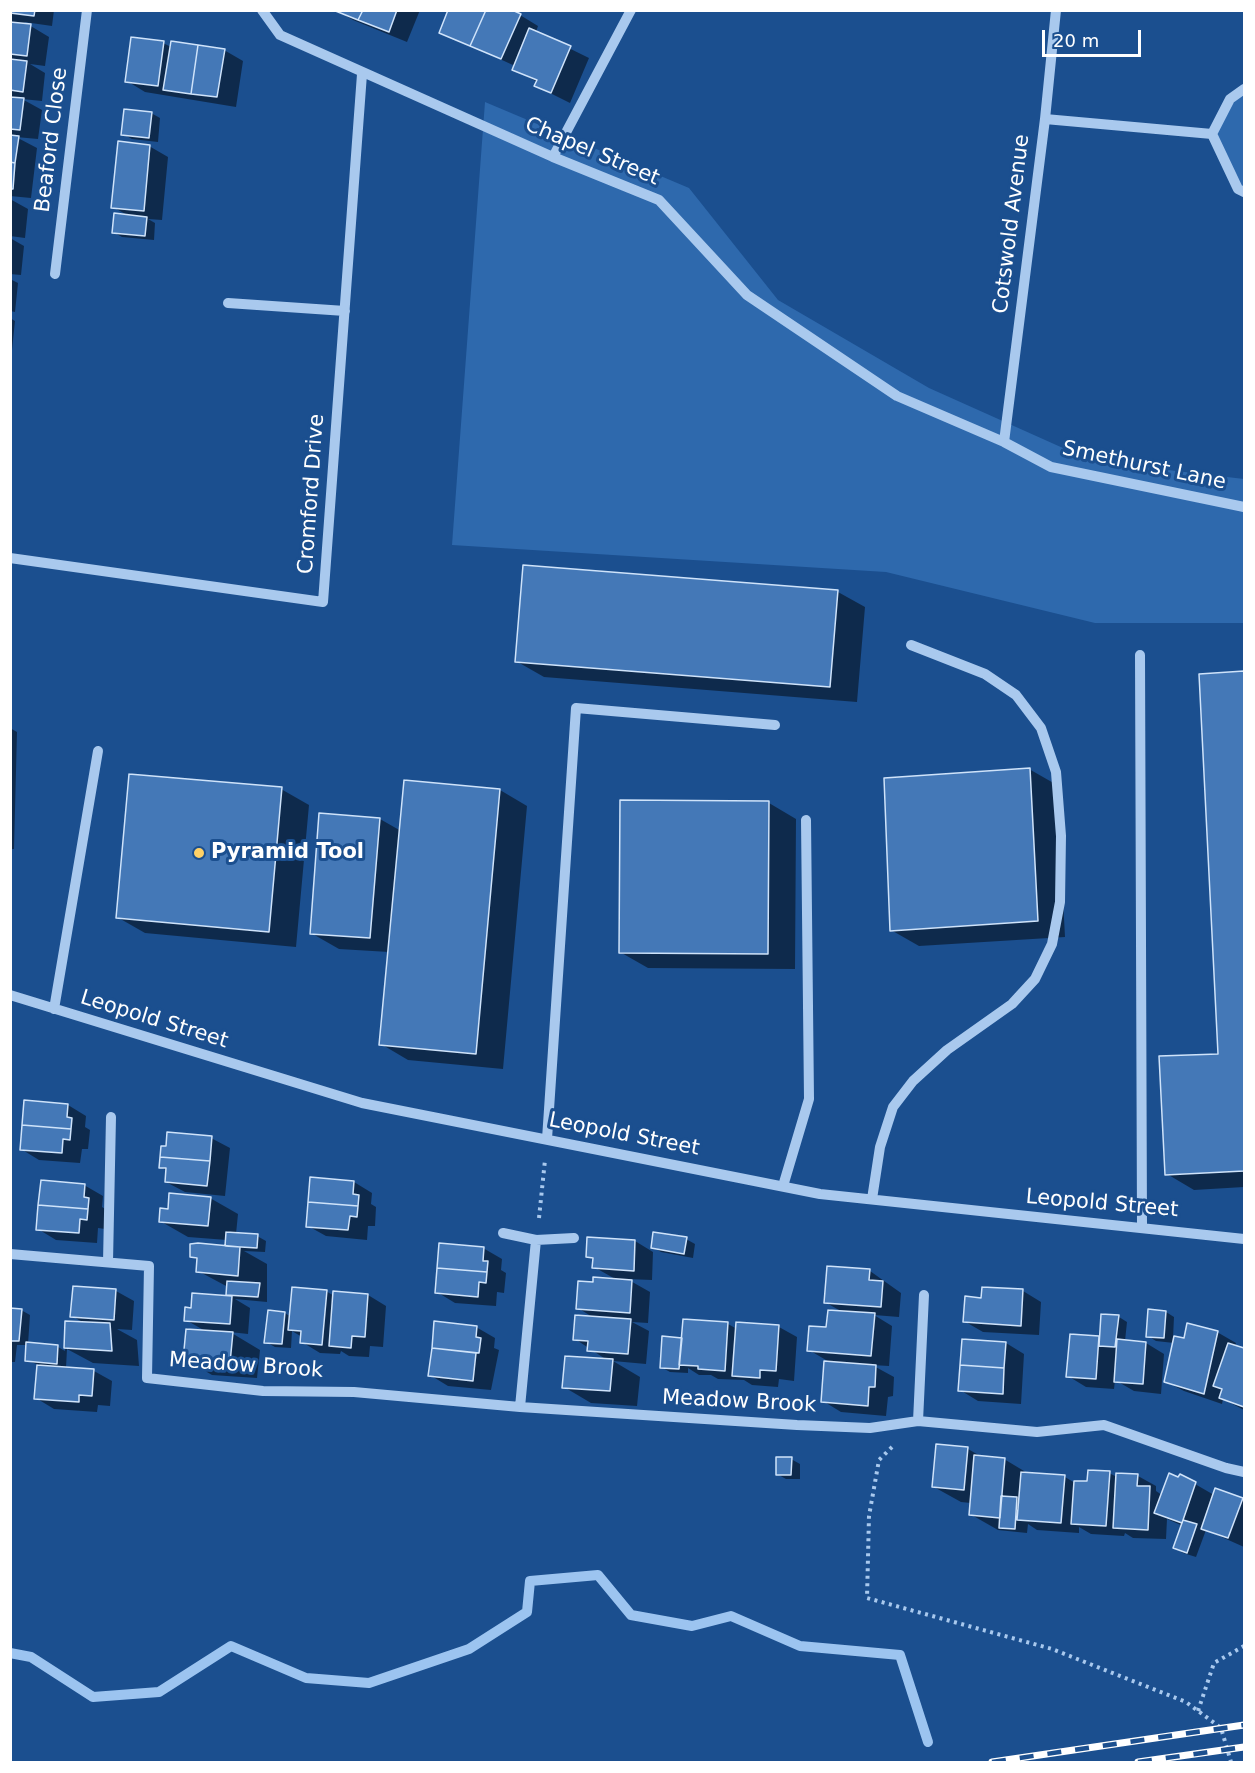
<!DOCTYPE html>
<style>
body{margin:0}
#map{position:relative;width:1255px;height:1773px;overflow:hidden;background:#1b4f8f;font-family:"DejaVu Sans",sans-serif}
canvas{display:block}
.frame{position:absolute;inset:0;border:12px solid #fff;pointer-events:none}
.scale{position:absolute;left:1042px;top:30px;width:99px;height:27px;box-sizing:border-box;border:3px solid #fff;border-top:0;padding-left:8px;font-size:18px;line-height:21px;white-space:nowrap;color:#fff;-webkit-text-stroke:4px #1b4f8f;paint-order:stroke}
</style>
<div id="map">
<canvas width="1255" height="1773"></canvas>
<div class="frame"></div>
<div class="scale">20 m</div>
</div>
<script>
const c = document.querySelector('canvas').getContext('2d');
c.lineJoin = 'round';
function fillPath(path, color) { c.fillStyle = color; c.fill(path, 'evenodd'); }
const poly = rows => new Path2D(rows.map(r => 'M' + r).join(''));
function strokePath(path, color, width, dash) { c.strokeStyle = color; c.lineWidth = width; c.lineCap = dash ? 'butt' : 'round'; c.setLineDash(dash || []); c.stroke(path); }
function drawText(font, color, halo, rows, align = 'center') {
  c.font = font + ' "DejaVu Sans",sans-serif'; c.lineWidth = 6; c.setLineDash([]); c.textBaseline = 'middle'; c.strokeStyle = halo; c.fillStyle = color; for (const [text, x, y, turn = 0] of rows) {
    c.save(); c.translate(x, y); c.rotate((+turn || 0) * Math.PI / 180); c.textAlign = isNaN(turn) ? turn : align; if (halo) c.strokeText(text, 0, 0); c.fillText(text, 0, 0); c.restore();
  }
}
fillPath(poly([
 [1244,89,1244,192,1212,134,1222,116],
 [485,102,689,188,778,300,929,388,1092,461,1244,479,1244,623,1095,623,886,572,452,545]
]), '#2e69ad');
fillPath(poly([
 [10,10,54,10,52,26,24,22,49,37,45,66,30,64,45,73,42,101,22,99,42,110,38,139,16,137,37,148,31,198,10,196],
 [336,10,420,10,407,42,353,20],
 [520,15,538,26,536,32,589,58,570,103,536,86,537,82,514,69,515,66,441,32],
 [163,43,171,47,224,50,243,61,236,107,145,92,127,81],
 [151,113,160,118,158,142,132,139,123,134],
 [149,146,168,157,162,220,148,219,155,223,154,240,122,237,113,232,129,216,113,207],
 [10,199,28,209,25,238,10,236],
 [10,238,24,246,21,275,10,274],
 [10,279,18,283,15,312,10,311],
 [10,318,15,321,12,350,10,350],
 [524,567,838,592,865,607,857,702,544,677,516,661],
 [1244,673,1244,1187,1194,1190,1167,1174,1220,1055,1200,675],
 [10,728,17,732,14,849,10,849],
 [1029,769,1057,785,1065,937,919,946,891,930],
 [405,782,500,790,527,806,503,1069,408,1060,381,1044,389,952,339,949,311,933,380,819,401,831],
 [281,789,309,805,296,947,145,933,117,917],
 [622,802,769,803,796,819,795,969,648,968,620,952],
 [68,1105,86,1116,85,1127,90,1130,88,1149,82,1149,80,1163,39,1160,21,1149],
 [211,1138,230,1148,225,1196,185,1192,166,1182,167,1171,161,1167],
 [354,1182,372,1193,371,1204,376,1207,375,1226,368,1226,367,1240,326,1236,308,1226],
 [84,1185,103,1196,102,1207,107,1210,105,1229,98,1228,97,1243,56,1240,38,1229],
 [210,1198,238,1214,236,1234,257,1236,266,1241,265,1252,244,1251,267,1264,267,1302,235,1299,250,1308,248,1334,230,1332,260,1350,257,1378,212,1375,185,1359,207,1332,186,1320,192,1309,193,1294,233,1298,228,1294,228,1287,198,1271,199,1261,191,1256,232,1248,227,1240,188,1237,160,1221,169,1211],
 [589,1239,635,1241,653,1252,652,1280,627,1279,650,1292,648,1323,632,1322,649,1331,646,1364,613,1361,640,1377,637,1406,591,1403,564,1387,607,1360,575,1339,594,1318,578,1308,617,1280,594,1267,594,1260,588,1256],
 [686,1239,695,1244,693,1258,661,1252,653,1247],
 [483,1248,502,1259,501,1270,506,1273,504,1293,497,1292,496,1306,455,1303,437,1292],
 [870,1271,901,1293,899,1317,874,1315,892,1326,889,1366,872,1365,894,1377,893,1396,888,1397,886,1416,841,1412,823,1401,831,1363,809,1350,844,1313,825,1302],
 [116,1291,134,1301,132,1330,117,1329,137,1340,139,1366,93,1363,67,1349,66,1368,94,1371,112,1381,110,1406,98,1405,97,1412,54,1409,36,1398,39,1365,26,1360,28,1345,17,1345,15,1362,10,1362,10,1310,21,1310,30,1315,28,1344,58,1347,65,1351,67,1322,84,1323,72,1316],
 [326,1291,334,1296,368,1295,386,1306,383,1347,370,1346,369,1357,349,1356,341,1351,340,1354,320,1353,302,1342,302,1337,292,1331,291,1348,275,1347,266,1342,285,1313,291,1317],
 [1023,1291,1041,1302,1039,1335,983,1332,964,1321,983,1299],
 [1166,1312,1174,1317,1173,1338,1185,1340,1217,1332,1236,1343,1235,1347,1244,1350,1244,1410,1223,1399,1222,1404,1184,1391,1165,1381,1174,1343,1156,1341,1148,1336],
 [1119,1317,1127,1322,1125,1341,1146,1343,1164,1354,1161,1394,1134,1391,1115,1380,1114,1389,1086,1387,1068,1376],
 [436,1323,476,1327,495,1338,494,1348,499,1350,491,1390,448,1386,430,1375],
 [728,1324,737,1329,779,1327,797,1337,794,1381,779,1379,778,1387,752,1385,744,1380,718,1379,711,1375,699,1375,688,1368,688,1373,670,1372,661,1367,683,1339],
 [1006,1343,1024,1354,1021,1404,978,1401,960,1390],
 [968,1449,982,1457,1004,1459,1029,1474,1065,1477,1075,1483,1088,1483,1109,1473,1117,1477,1138,1476,1156,1486,1156,1491,1162,1495,1195,1484,1214,1495,1242,1499,1244,1501,1244,1547,1206,1530,1196,1557,1183,1553,1175,1548,1183,1526,1167,1519,1166,1539,1133,1538,1125,1533,1124,1536,1091,1534,1079,1527,1079,1533,1037,1530,1028,1524,1027,1533,998,1530,970,1514,971,1503,961,1502,934,1487],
 [791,1459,800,1464,800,1479,786,1479,777,1474]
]), '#0007');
strokePath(poly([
 [10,1653,31,1657,93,1697,159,1692,231,1646,306,1678,369,1683,469,1649,527,1612,530,1581,598,1575,631,1615,692,1626,731,1616,800,1646,900,1655,928,1742]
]), '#9cc4f0', 10);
const building = poly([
 [10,10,35,10,34,16,10,13,10,10],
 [333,10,363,10,358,20,333,10],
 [363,10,397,10,389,32,358,20,363,10],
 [448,10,486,10,470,46,439,33,448,10],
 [486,10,512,10,521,14,501,59,470,46,486,10],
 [10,22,31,24,27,56,10,54,10,22],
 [529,28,571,46,551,93,534,86,537,80,512,70,529,28],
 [131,37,164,41,158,86,125,82,131,37],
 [171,41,198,45,191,94,163,90,171,41],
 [198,45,225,49,217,97,191,94,198,45],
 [10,59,27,61,23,92,10,90,10,59],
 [10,97,24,98,20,130,10,129,10,97],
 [124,109,152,112,149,138,121,135,124,109],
 [10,135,19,136,15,163,10,162,10,135],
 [118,141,150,145,144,211,111,208,118,141],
 [10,162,15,163,13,189,10,189,10,162],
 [114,213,147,217,145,236,112,233,114,213],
 [523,565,838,590,830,687,515,662,523,565],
 [1244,671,1244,1171,1165,1175,1159,1056,1218,1054,1199,674,1244,671],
 [1030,768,1038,921,890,931,884,778,1030,768],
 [129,774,282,787,269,932,116,918,129,774],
 [404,780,500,789,476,1054,379,1045,404,780],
 [620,800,769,801,768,954,619,953,620,800],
 [319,813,380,818,370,938,310,934,319,813],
 [24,1100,68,1104,67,1117,72,1118,71,1129,22,1125,24,1100],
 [22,1125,71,1129,70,1140,63,1139,62,1153,20,1150,22,1125],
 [167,1132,212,1136,210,1161,160,1157,161,1146,166,1146,167,1132],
 [160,1157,210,1161,207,1186,165,1182,166,1168,159,1168,160,1157],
 [310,1177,354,1181,353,1194,359,1195,358,1206,308,1202,310,1177],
 [41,1180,85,1184,84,1197,89,1198,88,1209,38,1205,41,1180],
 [169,1193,211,1197,208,1226,159,1222,160,1208,168,1209,169,1193],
 [308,1202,358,1206,357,1217,350,1216,348,1230,306,1227,308,1202],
 [38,1205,88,1209,87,1220,80,1219,79,1233,36,1230,38,1205],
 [226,1232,258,1234,257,1248,225,1246,226,1232],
 [653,1232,687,1237,684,1254,651,1248,653,1232],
 [587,1237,635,1240,634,1271,592,1268,593,1258,586,1257,587,1237],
 [198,1243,240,1247,238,1276,196,1272,197,1258,190,1257,190,1244,198,1243],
 [439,1243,484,1247,483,1261,488,1261,487,1272,437,1268,439,1243],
 [827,1266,870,1269,869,1280,883,1281,881,1307,824,1303,827,1266],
 [437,1268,487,1272,486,1283,479,1282,478,1297,435,1293,437,1268],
 [593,1277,632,1280,630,1313,576,1309,578,1281,593,1282,593,1277],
 [227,1281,260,1283,258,1297,226,1295,227,1281],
 [73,1286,116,1289,114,1320,70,1317,73,1286],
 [292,1287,327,1290,322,1345,300,1343,301,1331,288,1330,292,1287],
 [982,1287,1023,1289,1021,1326,963,1322,965,1296,981,1298,982,1287],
 [333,1291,368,1294,365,1337,352,1336,351,1348,329,1346,333,1291],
 [192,1293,232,1296,230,1324,184,1321,185,1307,191,1308,192,1293],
 [10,1308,22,1309,19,1341,10,1341,10,1308],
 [1148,1309,1166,1311,1164,1338,1146,1337,1148,1309],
 [268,1310,285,1312,282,1344,264,1343,268,1310],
 [828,1310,875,1313,871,1356,807,1351,809,1326,826,1327,828,1310],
 [1101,1314,1119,1315,1115,1347,1099,1346,1101,1314],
 [575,1315,631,1319,628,1354,587,1351,588,1341,573,1340,575,1315],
 [683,1319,728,1322,725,1371,698,1369,698,1366,679,1365,683,1319],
 [65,1321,110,1323,112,1351,64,1348,65,1321],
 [434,1321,477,1326,476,1337,481,1338,479,1353,432,1348,434,1321],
 [736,1322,779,1325,776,1371,760,1370,760,1378,732,1376,736,1322],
 [1187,1323,1218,1331,1204,1394,1164,1382,1174,1336,1184,1338,1187,1323],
 [186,1329,233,1332,230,1363,183,1360,186,1329],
 [1070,1334,1099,1336,1096,1379,1066,1377,1070,1334],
 [662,1336,682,1338,679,1369,660,1368,662,1336],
 [962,1339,1006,1342,1004,1368,960,1365,962,1339],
 [1117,1339,1146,1342,1143,1384,1114,1382,1117,1339],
 [26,1342,58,1345,57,1364,25,1361,26,1342],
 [1228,1343,1244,1348,1244,1407,1219,1398,1222,1389,1213,1386,1228,1343],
 [432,1348,476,1353,473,1381,428,1376,432,1348],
 [565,1356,613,1359,610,1391,562,1388,565,1356],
 [824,1361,876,1365,875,1387,869,1387,868,1406,821,1402,824,1361],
 [37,1365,94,1369,92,1396,79,1395,79,1402,34,1399,37,1365],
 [960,1365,1004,1368,1003,1394,958,1391,960,1365],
 [936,1444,968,1447,964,1490,932,1487,936,1444],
 [974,1455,1005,1458,1000,1518,969,1515,974,1455],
 [776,1457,792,1457,791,1475,776,1475,776,1457],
 [1088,1470,1110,1471,1106,1526,1071,1524,1074,1481,1087,1481,1088,1470],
 [1021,1472,1065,1475,1061,1523,1017,1520,1021,1472],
 [1116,1473,1138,1474,1137,1486,1150,1486,1148,1530,1113,1528,1116,1473],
 [1169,1473,1178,1477,1180,1474,1196,1482,1182,1523,1154,1513,1169,1473],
 [1215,1488,1243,1498,1228,1538,1201,1529,1215,1488],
 [1001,1496,1017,1497,1015,1529,999,1528,1001,1496],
 [1183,1520,1197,1524,1187,1553,1173,1548,1183,1520]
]);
fillPath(building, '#4478b7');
strokePath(building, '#cfe3fa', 1.5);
strokePath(poly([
 [539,1218,545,1160],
 [892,1447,879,1460,869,1516,867,1598,1052,1649,1186,1702,1221,1728,1231,1762],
 [1198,1711,1214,1663,1244,1646]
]), '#a9c9ee', 4, [3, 4.5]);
strokePath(poly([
 [262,10,280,35,553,157,659,200,747,295,897,396,1004,442,1051,467,1244,507],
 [1045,119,1212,134],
 [1212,134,1238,189,1244,192],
 [1212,134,1230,99,1244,89],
 [553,157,631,10],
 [55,274,87,10],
 [228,303,345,311],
 [1004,442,1045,119,1056,10],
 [10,558,323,602,362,74],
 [1140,655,1142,1226],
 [10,995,362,1103,820,1194,1244,1239],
 [54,1009,98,751],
 [547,1139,576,708,775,725],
 [783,1186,809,1099,806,820],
 [872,1199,880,1147,893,1107,913,1081,947,1050,1012,1004,1035,979,1052,944,1060,902,1061,836,1056,772,1041,728,1016,695,985,674,911,645],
 [503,1233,536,1240,574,1238],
 [10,1254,149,1266,147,1378,263,1391,354,1392,520,1407,797,1425,870,1428,918,1421,1037,1432,1104,1425,1226,1468,1244,1472],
 [108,1262,111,1117],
 [520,1407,536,1240],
 [918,1421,924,1295]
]), '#a9c9ee', 10);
const rail = poly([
 [992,1762,1244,1725],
 [1138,1762,1244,1747]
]);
strokePath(rail, '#fff', 7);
strokePath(rail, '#1b4f8f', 4.5, [14]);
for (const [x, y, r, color] of [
 [199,853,6,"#ffd166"]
]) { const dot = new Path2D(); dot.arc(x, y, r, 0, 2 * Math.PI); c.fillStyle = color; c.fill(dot); strokePath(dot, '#1b4f8f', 2); }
drawText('21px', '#fff', '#1b4f8f', [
 ["Beaford Close",52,140,-83],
 ["Chapel Street",592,152,23],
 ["Cotswold Avenue",1012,224,-83],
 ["Smethurst Lane",1144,466,12],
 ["Cromford Drive",312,494,-86],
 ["Leopold Street",154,1020,17],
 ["Leopold Street",624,1135,11],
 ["Leopold Street",1102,1204,5],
 ["Meadow Brook",246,1366,4],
 ["Meadow Brook",739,1402,3]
]);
drawText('bold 21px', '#fff', '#1b4f8f', [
 ["Pyramid Tool",211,853]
], 'left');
</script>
